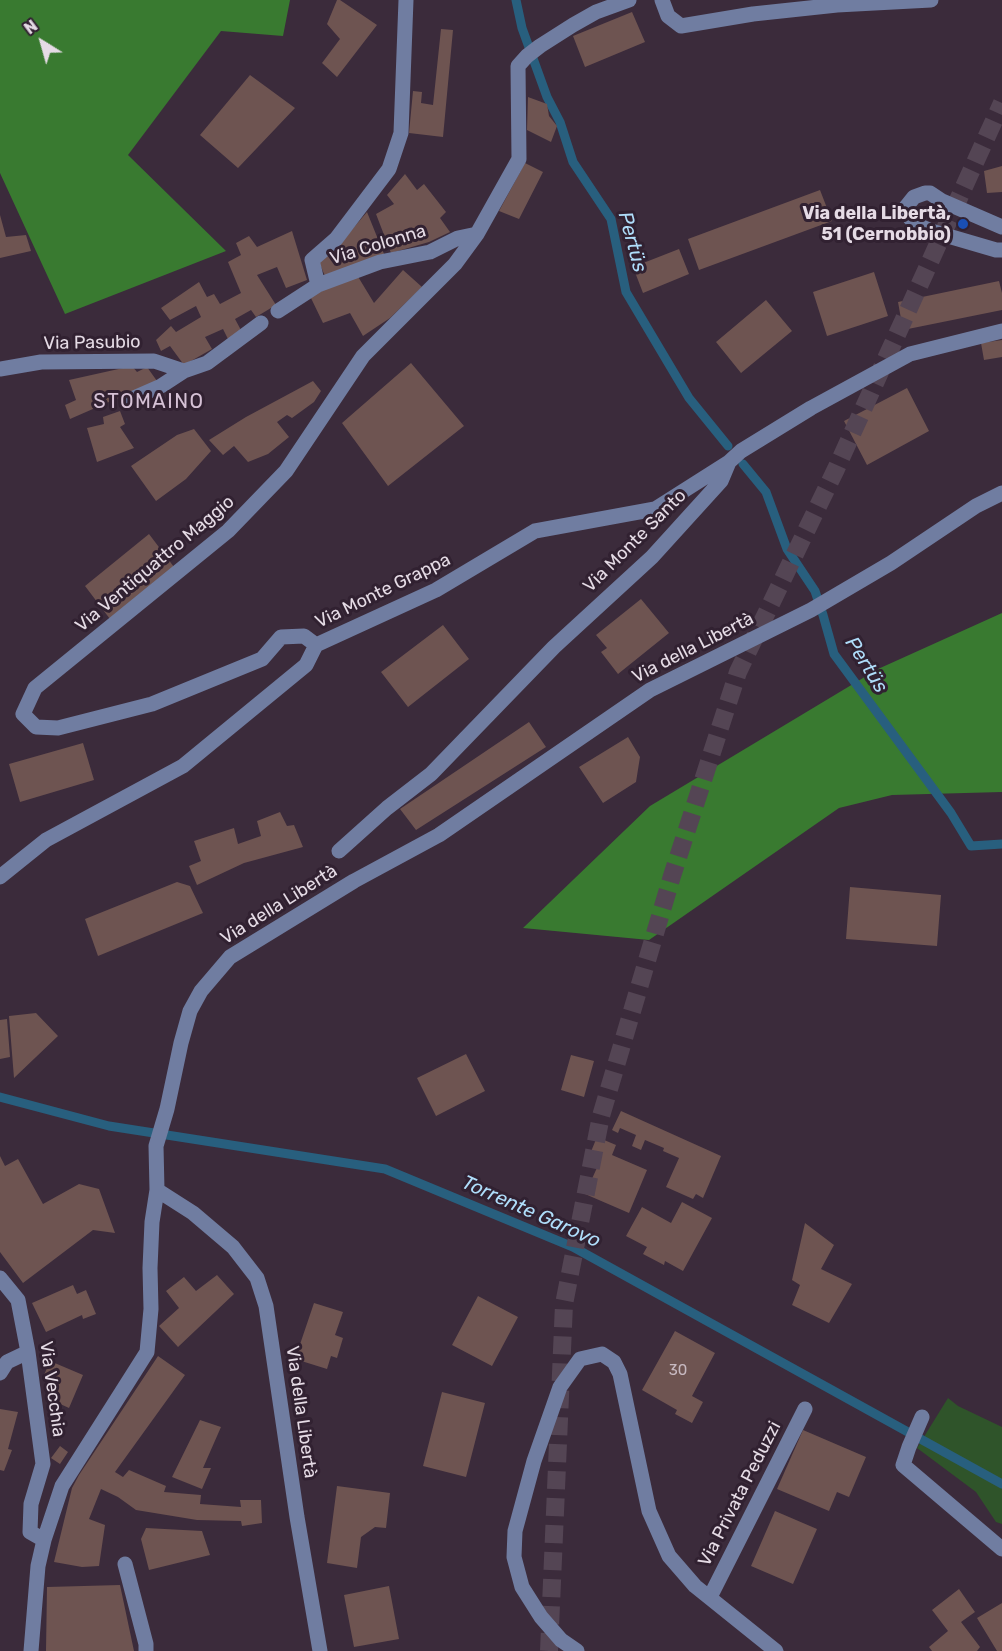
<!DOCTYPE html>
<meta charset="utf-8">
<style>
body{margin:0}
#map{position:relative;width:1002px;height:1651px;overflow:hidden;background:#3b2b3b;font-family:Rubik,sans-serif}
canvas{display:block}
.north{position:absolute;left:12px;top:12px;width:60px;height:60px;-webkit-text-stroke:4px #312131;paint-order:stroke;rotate:323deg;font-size:16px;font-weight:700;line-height:24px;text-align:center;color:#e5dbe5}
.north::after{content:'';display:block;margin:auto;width:21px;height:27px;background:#e5dbe5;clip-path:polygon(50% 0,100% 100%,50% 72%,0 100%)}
</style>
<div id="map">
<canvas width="1002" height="1651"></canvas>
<div class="north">N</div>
</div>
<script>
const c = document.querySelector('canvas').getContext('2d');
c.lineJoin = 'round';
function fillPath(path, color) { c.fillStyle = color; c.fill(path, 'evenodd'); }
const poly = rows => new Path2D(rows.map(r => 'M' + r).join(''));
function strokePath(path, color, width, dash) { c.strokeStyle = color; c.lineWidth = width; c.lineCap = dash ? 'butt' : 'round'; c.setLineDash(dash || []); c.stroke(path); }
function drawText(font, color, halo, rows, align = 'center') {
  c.font = font + ' Rubik,sans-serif'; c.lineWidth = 6; c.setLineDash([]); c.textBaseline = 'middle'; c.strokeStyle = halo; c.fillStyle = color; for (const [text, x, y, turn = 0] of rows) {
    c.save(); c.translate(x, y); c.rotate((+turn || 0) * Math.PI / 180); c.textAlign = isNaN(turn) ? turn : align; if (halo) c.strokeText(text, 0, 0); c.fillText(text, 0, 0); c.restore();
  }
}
fillPath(poly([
 [948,1398,958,1406,1002,1427,1002,1524,996,1522,976,1492,917,1448]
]), '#2f542a');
fillPath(poly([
 [0,0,290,0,283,36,221,31,128,155,226,251,65,314,0,173],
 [1002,613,1002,792,892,795,839,808,649,940,523,928,650,806,878,669]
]), '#397a30');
strokePath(poly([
 [516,0,522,28,547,97,560,122,573,162,611,219,626,292,689,398,728,446],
 [743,464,766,492,787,549,815,591,823,615,834,654,951,813,971,846,1002,844],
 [0,1097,109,1126,385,1169,573,1247,1002,1484]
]), '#285f7e', 9);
fillPath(poly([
 [337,0,340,0,377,25,337,77,322,63,340,39,327,24],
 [632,12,645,42,585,67,573,36],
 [441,29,453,30,443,137,409,133,413,91,422,92,421,103,433,105],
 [250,75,295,108,238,168,200,135],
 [528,97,547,104,549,116,557,126,551,142,527,130],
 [525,163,543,172,519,219,499,211],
 [1002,166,1002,192,987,193,984,171],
 [405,174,417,190,424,184,446,212,440,218,450,232,429,242,391,253,376,214,394,204,387,195],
 [820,190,832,221,699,270,688,239],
 [367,212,384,254,325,276,318,260,339,249,338,246],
 [0,215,6,237,26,235,31,251,0,258],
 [292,231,307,280,286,288,277,267,257,275,276,305,256,317,251,310,235,319,242,332,228,339,223,329,205,337,212,349,184,365,170,346,161,351,156,340,171,326,176,332,201,317,196,306,170,320,161,308,199,282,207,297,214,294,220,304,241,293,228,262,241,255,236,243,249,236,257,247],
 [679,249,689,274,643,293,633,267],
 [403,270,422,287,390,318,363,336,350,313,323,323,310,296,357,275,374,303],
 [874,272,888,316,827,336,813,292],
 [999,281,1002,293,1002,310,903,330,898,302],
 [766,300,792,331,741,373,716,342],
 [1002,340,1002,357,984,360,981,343],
 [411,363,464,426,388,486,342,423],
 [132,366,137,372,147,367,157,381,70,419,65,405,76,400,69,380],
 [313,381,321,391,314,402,292,418,287,415,277,422,289,437,268,454,248,462,234,446,223,455,209,440,246,417],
 [907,388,929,431,867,465,844,421],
 [120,411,125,424,120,427,134,448,97,462,87,428,104,424,103,417],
 [194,429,211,451,186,479,156,501,131,466,177,435],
 [149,534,174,567,110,619,85,586],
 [641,599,669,633,618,674,601,652,607,648,596,635],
 [443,625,469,659,408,707,381,672],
 [529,722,546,747,416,830,400,809],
 [628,737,640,757,636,782,603,803,579,767],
 [83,743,94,780,20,802,9,764],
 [280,812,287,826,294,825,303,847,244,863,197,885,189,866,201,861,194,841,234,828,238,844,261,836,257,821],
 [177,882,190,886,203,913,98,956,85,919],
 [850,887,941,895,937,946,846,939],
 [36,1013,58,1036,14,1078,9,1016],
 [7,1019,10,1057,0,1059,0,1020],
 [466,1054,485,1091,436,1116,417,1078],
 [571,1055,594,1061,584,1097,561,1090],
 [621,1111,721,1156,703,1198,696,1194,693,1199,666,1187,679,1158,663,1151,664,1148,645,1140,641,1150,632,1146,636,1135,620,1128,618,1133,612,1130],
 [597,1137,616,1145,612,1155,647,1170,629,1213,585,1194,601,1159,590,1154],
 [0,1156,5,1166,18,1159,43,1204,79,1184,99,1189,115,1233,93,1230,23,1283,0,1252],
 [682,1202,712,1218,683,1271,665,1261,664,1265,643,1254,647,1247,626,1236,642,1207,671,1223],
 [805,1223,834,1245,821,1269,852,1284,829,1323,792,1305,800,1285,792,1280],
 [217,1275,234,1294,178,1347,159,1326,179,1308,166,1291,184,1277,196,1291],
 [73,1285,77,1294,86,1290,96,1314,83,1319,82,1315,46,1332,32,1303],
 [478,1296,518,1317,492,1366,452,1345],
 [314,1303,343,1312,335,1335,343,1338,337,1358,331,1356,327,1369,295,1359],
 [675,1331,715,1353,692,1396,703,1402,692,1423,675,1414,677,1410,642,1390],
 [158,1356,185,1375,115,1472,123,1477,129,1470,166,1486,164,1492,201,1495,200,1504,241,1507,240,1500,261,1500,262,1523,242,1526,241,1521,197,1520,136,1510,118,1497,101,1489,89,1519,105,1525,99,1566,82,1567,54,1562,72,1488,79,1475],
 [50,1361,83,1375,69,1408,47,1398,51,1390,46,1386,49,1378,44,1375],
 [442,1392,485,1403,466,1477,423,1466],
 [0,1409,18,1412,8,1449,12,1450,4,1471,0,1470],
 [200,1420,221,1427,203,1468,211,1468,202,1489,172,1477],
 [803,1430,866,1457,849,1497,837,1492,829,1511,777,1489],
 [60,1446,68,1452,60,1464,51,1458],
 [337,1486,390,1493,386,1528,375,1527,361,1537,357,1568,327,1563],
 [775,1511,817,1529,793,1584,751,1566],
 [146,1528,202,1531,210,1555,149,1570,141,1539],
 [120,1585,134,1651,46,1651,47,1587],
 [389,1586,399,1639,354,1647,344,1595],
 [959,1589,975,1612,961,1622,980,1647,977,1651,932,1651,929,1647,948,1631,932,1610],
 [1002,1603,1002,1651,997,1651,977,1618]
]), '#6e5451');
strokePath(poly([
 [549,1651,564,1304,601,1116,672,876,738,672,836,469,1002,103]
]), '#544554', 18, [18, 9]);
strokePath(poly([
 [662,0,668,16,681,26,753,14,837,5,931,0],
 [1002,227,942,201,930,193,925,193,914,197,906,207,906,211,910,218,918,225,931,231,996,250,1002,250],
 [318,285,312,260,336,239,389,169,401,133,406,0],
 [278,311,318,285,380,262,430,252,458,238,477,234],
 [0,369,41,362,154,361,184,371],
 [129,400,161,386,184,371,207,363,261,323],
 [316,645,304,636,281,637,262,659,152,704,58,728,36,727,23,714,35,688,228,531,286,471,363,356,455,264,477,234,519,159,518,66,527,56,540,46,573,25,596,12,629,0],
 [339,851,387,808,431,774,554,647,652,557,721,481,729,462,741,451,811,408,910,354,1002,331],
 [0,877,46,840,183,766,306,665,316,645,436,590,535,531,655,509,729,462],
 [157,1190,193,1213,233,1247,257,1278,266,1306,297,1517,320,1651],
 [0,1278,18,1300,28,1352,43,1464,31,1504,30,1532,44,1540],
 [0,1373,7,1362,28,1352],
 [922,1417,909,1447,903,1465,1002,1549],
 [125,1564,146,1644,146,1651],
 [710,1597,805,1409],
 [31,1651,38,1566,44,1540,62,1486,147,1352,151,1309,150,1268,152,1222,157,1190,156,1146,167,1109,181,1043,190,1011,201,991,230,957,354,881,439,835,650,690,811,610,891,563,976,506,1002,493],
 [577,1651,561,1640,541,1617,522,1587,514,1557,515,1531,534,1461,560,1387,580,1359,602,1354,614,1362,620,1374,649,1511,669,1556,695,1586,776,1651]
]), '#707da1', 15);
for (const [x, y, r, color] of [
 [963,224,6,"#1a4fb4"]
]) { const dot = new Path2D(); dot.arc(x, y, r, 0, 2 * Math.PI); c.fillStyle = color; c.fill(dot); strokePath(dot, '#312131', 2); }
drawText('15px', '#c7b9c0', null, [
 ["30",678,1371]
]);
drawText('bold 18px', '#e5dbe5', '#312131', [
 ["Via della Libertà,",951,214],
 ["51 (Cernobbio)",951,235]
], 'right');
drawText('18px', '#e5dbe5', '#312131', [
 ["Via Colonna",378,245,-17],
 ["Via Pasubio",92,343,-1],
 ["Via Monte Santo",635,541,-45],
 ["Via Ventiquattro Maggio",155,564,-40],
 ["Via Monte Grappa",383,591,-26],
 ["Via della Libertà",693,648,-27],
 ["Via della Libertà",279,905,-32],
 ["Via Vecchia",52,1389,82],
 ["Via della Libertà",301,1412,82],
 ["Via Privata Peduzzi",740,1494,-63]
]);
drawText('italic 20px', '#afddfa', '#312131', [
 ["Pertüs",632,242,75],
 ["Pertüs",866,665,58],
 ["Torrente Garovo",531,1212,24]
]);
c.letterSpacing = '1.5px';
drawText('20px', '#d5c1d5', '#312131', [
 ["STOMAINO",149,402]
]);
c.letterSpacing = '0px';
</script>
